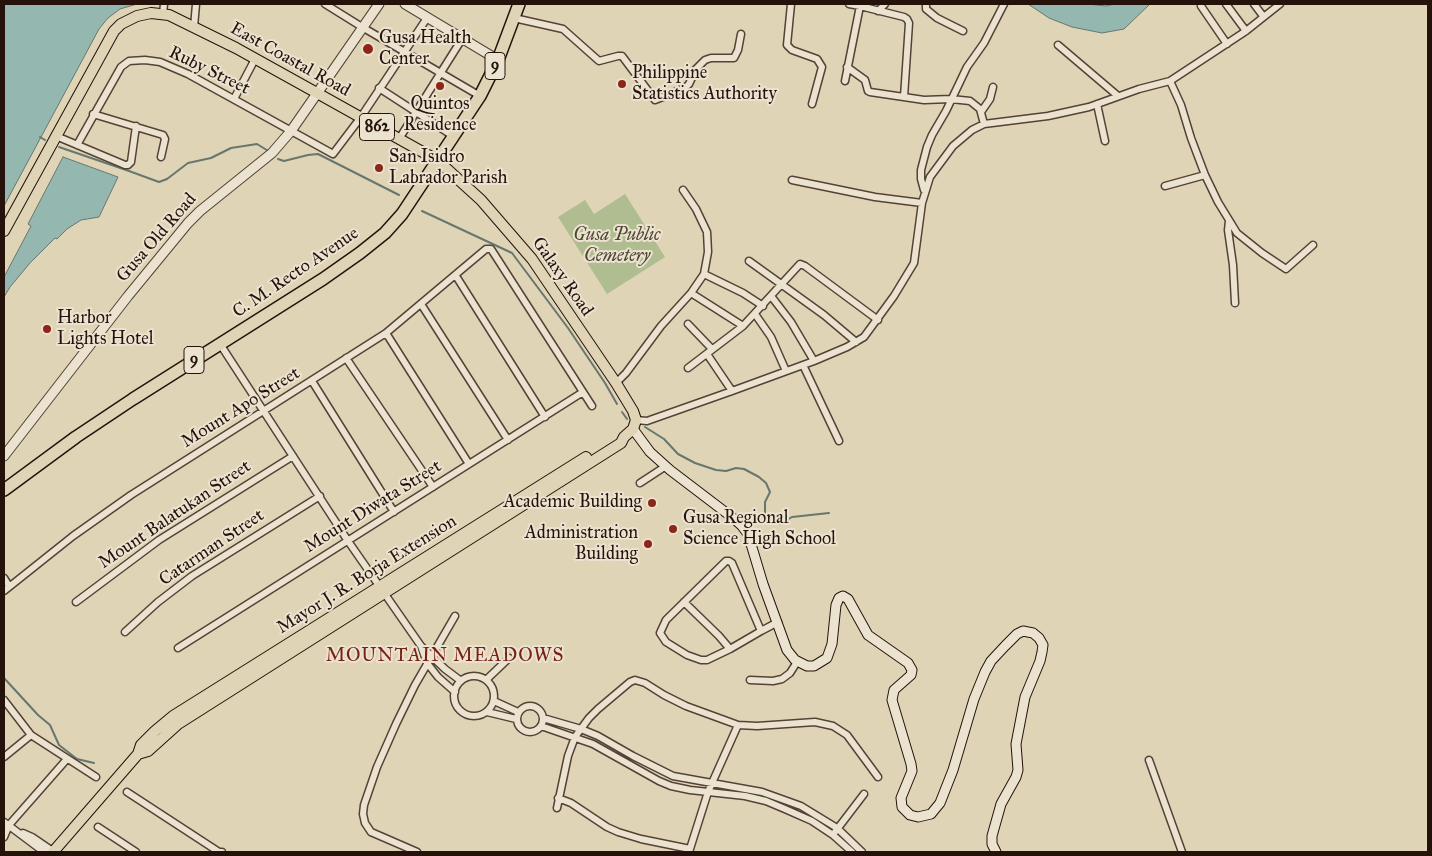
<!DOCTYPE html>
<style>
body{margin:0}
#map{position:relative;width:1432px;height:856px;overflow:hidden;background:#e0d4b7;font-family:"IM FELL Great Primer",serif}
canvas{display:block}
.frame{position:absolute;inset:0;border:5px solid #24120b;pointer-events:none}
</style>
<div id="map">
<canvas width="1432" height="856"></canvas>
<div class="frame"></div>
</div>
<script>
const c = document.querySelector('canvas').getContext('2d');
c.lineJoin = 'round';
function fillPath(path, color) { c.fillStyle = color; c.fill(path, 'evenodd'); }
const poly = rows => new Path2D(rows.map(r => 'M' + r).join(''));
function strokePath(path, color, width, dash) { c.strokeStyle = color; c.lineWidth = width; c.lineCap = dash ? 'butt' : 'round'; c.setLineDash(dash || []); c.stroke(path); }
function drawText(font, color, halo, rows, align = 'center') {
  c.font = font + ' "IM FELL Great Primer",serif'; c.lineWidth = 4; c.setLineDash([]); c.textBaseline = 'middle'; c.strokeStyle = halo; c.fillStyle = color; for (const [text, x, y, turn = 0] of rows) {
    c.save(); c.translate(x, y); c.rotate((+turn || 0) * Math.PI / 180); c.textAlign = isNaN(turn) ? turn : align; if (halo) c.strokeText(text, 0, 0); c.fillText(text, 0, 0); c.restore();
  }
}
fillPath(poly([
 [625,194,665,257,607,294,558,217,585,200,594,214]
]), '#b0bd90');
const water = poly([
 [4,4,137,4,120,9,108,18,99,29,4,206,4,4],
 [1028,4,1087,4,1106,6,1115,4,1150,4,1124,29,1102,33,1072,27,1049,18,1028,4],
 [63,157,118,177,99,217,81,220,67,229,57,239,55,238,30,263,10,287,4,297,4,277,31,226,28,224,63,157]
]);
fillPath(water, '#94b8b0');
strokePath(water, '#67766e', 1);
strokePath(poly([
 [40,137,45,140],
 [59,147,129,171,159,182,167,179,188,163,211,158,231,148,257,144,270,152],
 [278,159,284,161,308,155,318,154,399,195],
 [422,211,512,253,568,328,605,383,617,404],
 [622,412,627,419],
 [645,427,664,439,678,454,695,463,716,470,726,471,736,468,744,469,759,477,766,483,770,492,765,502,765,514,769,521,780,524,792,517,829,513],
 [4,678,38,715,50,725,59,745,77,759,94,763]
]), '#67766e', 2);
const minor = poly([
 [325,4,362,27,480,96],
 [791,4,787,45,792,50,817,59,822,67,812,104],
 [926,4,926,9,937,18,963,31],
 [1226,4,1246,31],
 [1254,4,1263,16],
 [860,6,904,17,907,19,909,23,904,97],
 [1201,6,1227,44],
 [878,11,885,4],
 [163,14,164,4],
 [514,18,563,29,599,61,618,56,622,56,655,100,685,88,689,84,696,69,705,60,711,58,734,58,738,50,741,34],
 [194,27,196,4],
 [1058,45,1118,96],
 [847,67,865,80,868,91,870,92,924,100,951,99,970,101,980,109,984,124],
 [845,81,860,6,849,4],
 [1170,81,1181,105,1191,138,1205,175,1218,202,1237,233,1262,253,1286,269,1313,245],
 [379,88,453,136],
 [234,99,255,59],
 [1097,104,1105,141],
 [981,112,990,99,993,87],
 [93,114,163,135,165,139,161,157],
 [56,136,125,165,128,165,131,162,136,126],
 [399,139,462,39],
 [77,145,121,67,129,61,145,60,160,62,188,74,333,154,361,117,427,18],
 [792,180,875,197,922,203],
 [1165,186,1205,175],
 [683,190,696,209,707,232,708,252,704,274],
 [924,190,921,179,921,170,927,147,932,135,946,111,967,67,984,43,1004,4],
 [1229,221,1228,230,1233,265,1235,303],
 [749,261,824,315,856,342],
 [456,276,545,417],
 [691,293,743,326],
 [771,296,791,322,814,361],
 [421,304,508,440],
 [755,314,771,337,786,371],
 [688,324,712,349],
 [386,333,469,464],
 [220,344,348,541,421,646,445,669,461,681],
 [707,354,732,391],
 [346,358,433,487],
 [803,365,839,441],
 [688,368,743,326,800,264,805,266,878,320],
 [312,381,394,512],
 [616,383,626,373,661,326,691,293,704,274,743,293,763,306],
 [636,420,647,421,732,391,814,361,847,347,864,337,894,296,914,263,922,203,930,177,953,146,972,130,984,124,1048,116,1089,107,1139,89,1170,81,1246,31,1280,4],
 [640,483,666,466],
 [4,578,9,586],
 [4,591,73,536,131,495,386,333,486,249,491,249,592,406],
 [76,602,159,540,293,456],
 [684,602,719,636,730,649],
 [761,631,732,563,729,561,726,561,666,620,660,633,666,642,687,655,701,660,707,660,730,649,761,631,778,622],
 [125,632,158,602,192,576,320,496],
 [421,646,427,663,438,677,455,692],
 [178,648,583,392],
 '454 696a20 20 0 1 1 40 0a20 20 0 1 1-40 0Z',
 [486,680,509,658],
 [750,680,773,681,782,679,790,673,797,662],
 [4,700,31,735,96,777],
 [494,701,518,712],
 '517 719a13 13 0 1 1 26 0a13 13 0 1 1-26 0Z',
 [487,712,516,719],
 [543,718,581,729,598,736,633,756,673,776,762,792,801,806,837,828,862,852],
 [541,726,593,744,659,781,671,786,690,790,745,796,766,801,785,809,812,821,833,835,852,852],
 [4,757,31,735],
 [1149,760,1182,852],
 [127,792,219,852,222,852],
 [558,798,571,803,607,827,618,832,641,839,690,849],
 [557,808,568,756,575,737,589,718,598,709,630,682,635,680,645,683,664,695,686,706,738,725,757,726,815,722,833,726,847,735,878,777],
 [4,822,44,852],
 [98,827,136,852],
 [835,832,864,794],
 [23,833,32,837,54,852],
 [4,837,9,825,67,759],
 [417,852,371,832,365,823,363,814,364,805,377,767,396,724,415,685,455,616],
 [689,852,708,792,738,725]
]);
const tertiary = poly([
 [405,4,498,60],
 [4,456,128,296,188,223,200,211,272,153,291,131,379,4]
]);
const secondary = poly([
 [633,429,650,452,670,470,733,518,742,526,748,534,763,584,787,650,795,660,807,666,814,666,827,658,832,644,836,605,839,598,843,596,848,599,868,635,908,663,912,670,911,675,894,690,892,700,911,764,912,771,901,798,902,807,910,815,918,817,931,814,940,803,953,770,974,699,985,672,991,661,1005,646,1017,634,1023,631,1033,633,1039,638,1043,645,1042,652,1040,661,1025,697,1016,744,1018,770,1016,777,1001,804,992,836,992,844,996,852]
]);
const primary = poly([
 [4,231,114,31,121,24,137,16,151,13,169,15,236,48,317,93,437,160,481,200,532,259,616,383,633,411,636,420,633,429,624,437,621,443,178,724,148,751,138,754,53,852],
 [138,754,141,745,155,731,173,716,586,457]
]);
const trunk = poly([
 [4,490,76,437,133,399,323,279,360,253,385,233,402,214,480,96,498,60,519,4]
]);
strokePath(minor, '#534236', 9);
strokePath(tertiary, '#534236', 11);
strokePath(secondary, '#24120b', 11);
strokePath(primary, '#24120b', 12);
strokePath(trunk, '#24120b', 14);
strokePath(minor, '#ebe3d0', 6);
strokePath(tertiary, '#ebe3d0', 9);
strokePath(secondary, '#ebe3d0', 9);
strokePath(primary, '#e0d4b7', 10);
strokePath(trunk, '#e0d4b7', 11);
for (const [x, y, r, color] of [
 [368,49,6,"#8f2418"],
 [622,84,5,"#8f2418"],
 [440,86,5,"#8f2418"],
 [379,168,5,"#8f2418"],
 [47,329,5,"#8f2418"],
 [652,503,5,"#8f2418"],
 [673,529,5,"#8f2418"],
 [648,544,5,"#8f2418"]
]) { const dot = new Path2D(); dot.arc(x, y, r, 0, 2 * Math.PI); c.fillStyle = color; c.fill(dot); strokePath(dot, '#ebe3d0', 2); }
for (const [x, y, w] of [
 [495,66,20],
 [377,127,35],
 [194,360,20]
]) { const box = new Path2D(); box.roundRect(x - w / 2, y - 13.5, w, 27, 4); c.fillStyle = '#ebe3d0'; c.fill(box); strokePath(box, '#24120b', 1); }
drawText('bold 16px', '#24120b', null, [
 ["9",495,66],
 ["862",377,127],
 ["9",194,360]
]);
drawText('18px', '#24120b', '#ebe3d0', [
 ["Gusa Health",379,39],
 ["Center",379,60],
 ["Philippine",632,74],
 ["Statistics Authority",632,95],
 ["Quintos",440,105,"center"],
 ["Residence",440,126,"center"],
 ["San Isidro",389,158],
 ["Labrador Parish",389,179],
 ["Harbor",57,319],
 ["Lights Hotel",57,340],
 ["Academic Building",642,503,"right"],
 ["Gusa Regional",683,519],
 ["Science High School",683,540],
 ["Administration",638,534,"right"],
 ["Building",638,555,"right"]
], 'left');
drawText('18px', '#24120b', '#ebe3d0', [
 ["East Coastal Road",290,60,29],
 ["Ruby Street",209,71,26],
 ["Gusa Old Road",157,238,-49],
 ["C. M. Recto Avenue",296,273,-34],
 ["Galaxy Road",562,277,55],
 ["Mount Apo Street",241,408,-32],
 ["Mount Diwata Street",373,507,-32],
 ["Mount Balatukan Street",175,515,-34],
 ["Catarman Street",212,548,-34],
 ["Mayor J. R. Borja Extension",367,575,-32]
]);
drawText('italic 18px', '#4e4533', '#ebe3d0', [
 ["Gusa Public",617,236],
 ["Cemetery",617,257]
]);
c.letterSpacing = '1px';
drawText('19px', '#7a1f14', '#ebe3d0', [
 ["MOUNTAIN MEADOWS",445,656]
]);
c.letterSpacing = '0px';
</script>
